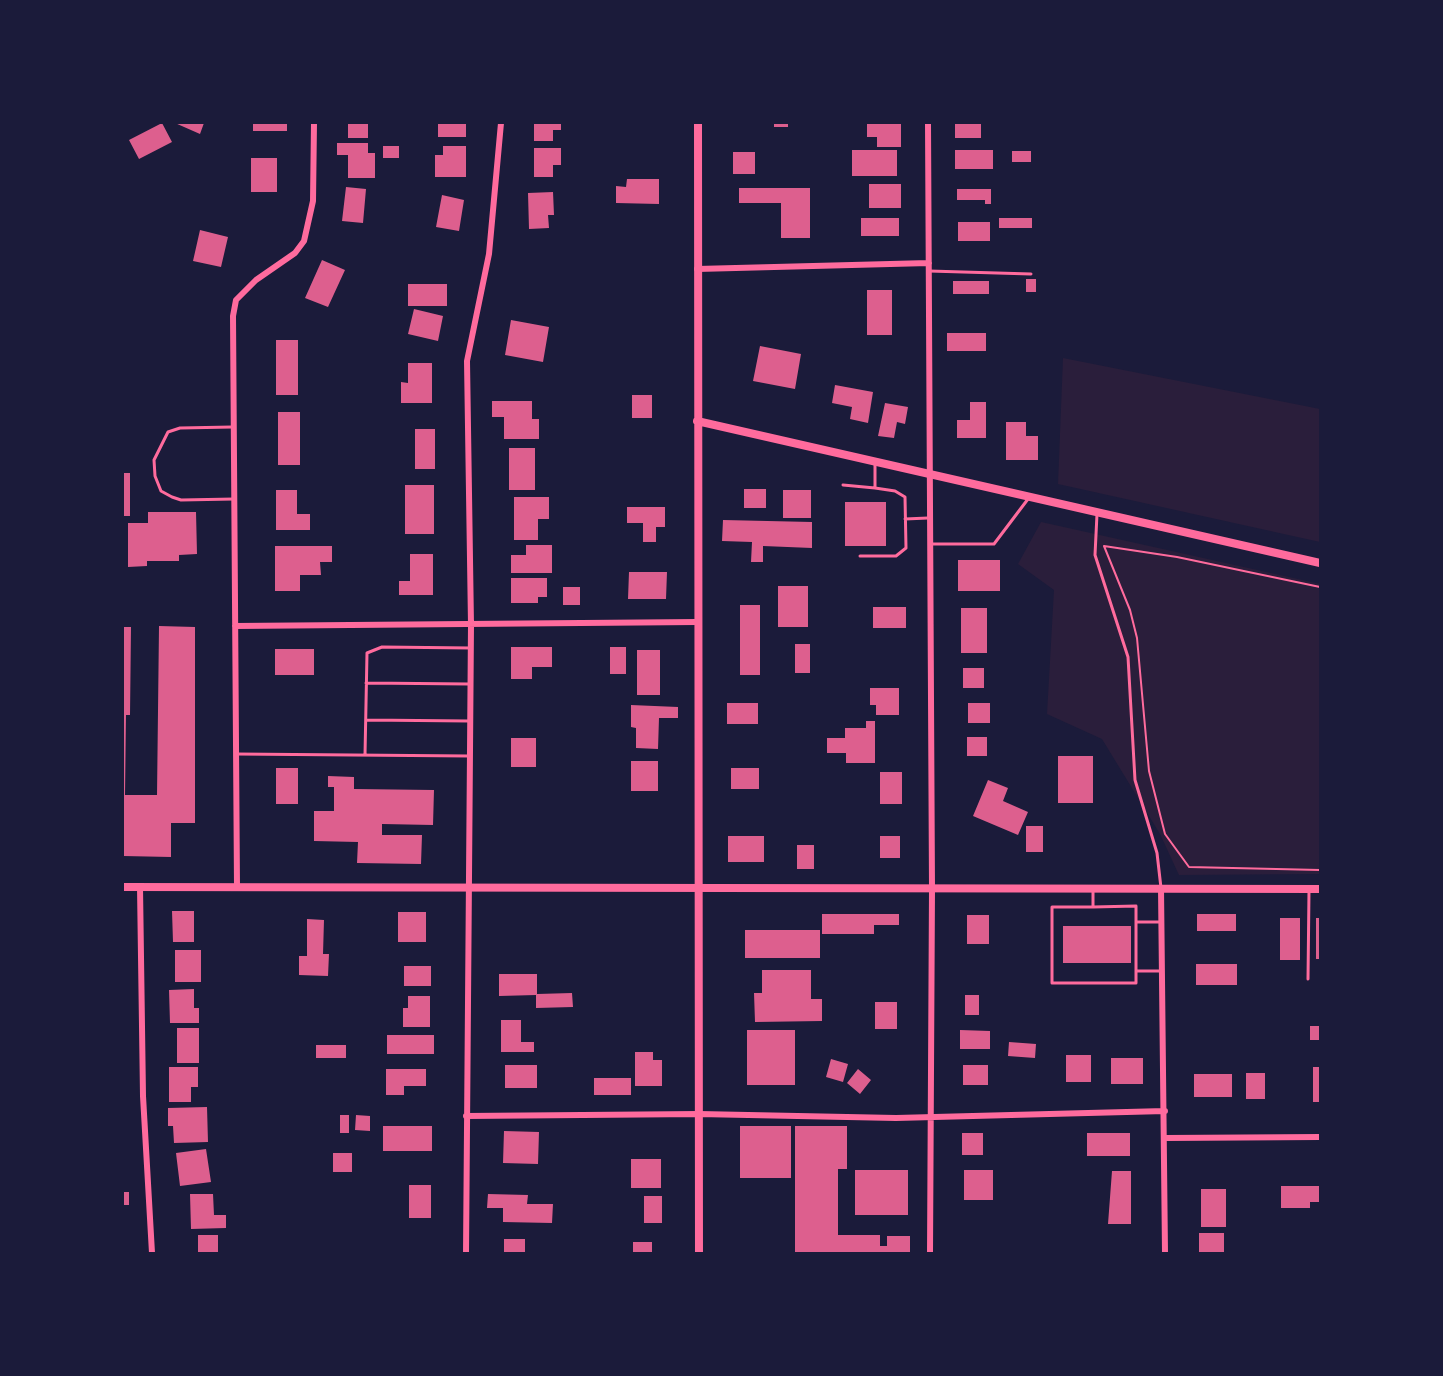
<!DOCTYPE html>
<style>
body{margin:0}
#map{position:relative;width:1443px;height:1376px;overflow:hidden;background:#1b1b3a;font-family:"Sofia Sans Condensed",sans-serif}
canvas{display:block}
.frame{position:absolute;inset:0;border:124px solid #1b1b3a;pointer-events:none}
</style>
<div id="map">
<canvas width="1443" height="1376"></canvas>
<div class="frame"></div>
</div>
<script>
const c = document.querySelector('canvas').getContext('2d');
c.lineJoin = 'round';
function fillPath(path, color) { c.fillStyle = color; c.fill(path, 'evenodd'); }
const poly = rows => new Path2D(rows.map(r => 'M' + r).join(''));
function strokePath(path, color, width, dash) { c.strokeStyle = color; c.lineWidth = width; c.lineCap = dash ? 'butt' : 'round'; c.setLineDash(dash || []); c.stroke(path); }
fillPath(poly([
 [1063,358,1320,409,1320,542,1058,484],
 [1041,522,1320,584,1320,874,1179,875,1160,834,1102,739,1047,714,1054,590,1018,564]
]), '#2a1e3b');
fillPath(poly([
 [162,123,172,142,139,159,129,140],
 [175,123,204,123,200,134],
 [253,123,287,123,287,131,253,131],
 [348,123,368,123,368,138,348,138],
 [438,123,466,123,466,137,438,137],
 [534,123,561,123,561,130,553,130,553,141,534,141],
 [774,123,788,123,788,127,774,127],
 [867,123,901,123,901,147,877,147,877,137,867,137],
 [955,123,981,123,981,138,955,138],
 [337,143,368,143,368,153,375,153,375,178,348,178,348,155,337,155],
 [383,146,399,146,399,158,383,158],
 [443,146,466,146,466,177,435,177,435,155,443,155],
 [534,148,561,148,561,165,553,165,553,177,534,177],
 [852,150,897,150,897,176,852,176],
 [955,150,993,150,993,169,955,169],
 [1012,151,1031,151,1031,162,1012,162],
 [733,152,755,152,755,174,733,174],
 [251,158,277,158,277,192,251,192],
 [627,179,659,179,659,204,616,203,616,186,626,187],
 [869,184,901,184,901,208,869,208],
 [346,187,366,189,363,223,342,221],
 [739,188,810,188,810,238,781,238,781,203,739,203],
 [957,189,991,189,991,204,985,204,985,200,957,200],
 [553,192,554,215,548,215,549,228,529,229,528,193],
 [442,195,464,200,459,231,436,227],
 [861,218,899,218,899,236,861,236],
 [999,218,1032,218,1032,228,999,228],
 [958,222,990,222,990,241,958,241],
 [200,230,228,237,221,267,193,261],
 [322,260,345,270,328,307,305,298],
 [1026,279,1036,279,1036,292,1026,292],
 [953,281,989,281,989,294,953,294],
 [408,284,447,284,447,306,408,306],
 [867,290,892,290,892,335,867,335],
 [414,309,443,316,438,341,408,334],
 [511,320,549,327,543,362,505,355],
 [947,333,986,333,986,351,947,351],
 [276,340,298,340,298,395,276,395],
 [760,346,801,354,795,389,753,381],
 [408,363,432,363,432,403,401,403,401,382,408,383],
 [835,385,873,392,868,423,850,419,852,407,832,403],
 [632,395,652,395,652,418,632,418],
 [492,401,532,401,532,419,539,419,539,439,504,439,504,417,492,417],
 [970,402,986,402,986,438,957,438,957,420,970,420],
 [885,403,908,407,905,424,897,422,894,438,878,436],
 [278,412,300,412,300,465,278,465],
 [1006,422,1026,422,1026,436,1038,436,1038,460,1006,460],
 [415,429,435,429,435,469,415,469],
 [509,448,535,448,535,490,509,490],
 [123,473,130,473,130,516,123,516],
 [405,485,434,485,434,534,405,534],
 [744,489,766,489,766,508,744,508],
 [276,490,297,490,297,514,310,514,310,530,276,530],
 [783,490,811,490,811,518,783,518],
 [514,497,549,497,549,519,538,519,538,540,514,540],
 [845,502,886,502,886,546,845,546],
 [627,507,665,507,665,527,656,527,656,542,643,542,643,523,627,523],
 [148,512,196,512,197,554,179,555,179,561,147,561,147,566,128,567,128,523,148,523],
 [723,520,812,522,812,548,763,546,763,562,751,562,752,542,722,541],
 [526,545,552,545,552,573,511,573,511,555,526,555],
 [275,546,332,546,332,562,320,562,321,575,300,575,300,591,275,591],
 [410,554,433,554,433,595,399,595,399,581,410,581],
 [958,560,1000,560,1000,591,958,591],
 [629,572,667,572,666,599,628,599],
 [511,578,547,578,547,597,538,597,538,603,511,603],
 [778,586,808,586,808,627,778,627],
 [563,587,580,587,580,605,563,605],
 [740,605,760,605,760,675,740,675],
 [873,607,906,607,906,628,873,628],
 [961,608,987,608,987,653,961,653],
 [159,626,195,627,195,823,171,823,171,857,123,856,123,627,131,627,130,715,126,715,125,795,157,795],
 [795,644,810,644,810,673,795,673],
 [511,647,552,647,552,667,532,667,532,679,511,679],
 [610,647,626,647,626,674,610,674],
 [275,649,314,649,314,675,275,675],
 [637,650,660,650,660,695,637,695],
 [963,668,984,668,984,688,963,688],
 [870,688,899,688,899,715,876,715,876,705,870,705],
 [727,703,758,703,758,724,727,724],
 [968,703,990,703,990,723,968,723],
 [631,705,678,707,678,718,659,718,658,749,636,748,636,728,631,727],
 [866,721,875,721,875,763,846,763,846,753,827,753,827,738,845,738,845,728,866,728],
 [967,737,987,737,987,756,967,756],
 [511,738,536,738,536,767,511,767],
 [1058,756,1093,756,1093,803,1058,803],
 [631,761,658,761,658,791,631,791],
 [276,768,298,768,298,804,276,804],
 [731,768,759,768,759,789,731,789],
 [880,772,902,772,902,804,880,804],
 [328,776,354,777,354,789,434,790,433,825,382,824,382,835,422,835,421,864,357,863,358,842,314,841,314,811,334,811,334,787,328,787],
 [988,780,1008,788,1003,801,1028,812,1018,835,973,816],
 [1026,826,1043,826,1043,852,1026,852],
 [728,836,764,836,764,862,728,862],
 [880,836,900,836,900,858,880,858],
 [797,845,814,845,814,869,797,869],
 [172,911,194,911,194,942,173,942],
 [398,912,426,912,426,942,398,942],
 [822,914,899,914,899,925,874,925,874,934,822,934],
 [1197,914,1236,914,1236,931,1197,931],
 [967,915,989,915,989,944,967,944],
 [1280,918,1300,918,1300,960,1280,960],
 [1316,918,1320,918,1320,959,1316,959],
 [307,919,324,920,323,954,329,954,328,976,299,975,299,956,307,956],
 [1063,926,1131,926,1131,963,1063,963],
 [745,930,820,930,820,958,745,958],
 [175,950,201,950,201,982,175,982],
 [1196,964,1237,964,1237,985,1196,985],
 [404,966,431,966,431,986,404,986],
 [762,970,811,970,811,999,822,999,822,1021,755,1022,754,993,762,993],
 [499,974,537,974,537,994,572,993,573,1007,536,1008,536,995,499,996],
 [194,989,194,1008,199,1008,199,1023,170,1023,169,990],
 [965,995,979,995,979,1015,965,1015],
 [408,996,430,996,430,1027,403,1027,403,1008,408,1008],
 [875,1002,897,1002,897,1029,875,1029],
 [501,1020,521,1020,521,1042,534,1042,534,1052,501,1052],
 [1310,1026,1320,1026,1320,1040,1310,1040],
 [177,1028,199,1028,199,1063,177,1063],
 [747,1030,795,1030,795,1085,747,1085],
 [960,1030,990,1031,990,1049,960,1049],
 [387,1035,434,1035,434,1054,387,1054],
 [1009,1042,1036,1044,1035,1058,1008,1056],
 [316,1045,346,1045,346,1058,316,1058],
 [635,1052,653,1052,653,1060,662,1060,662,1086,635,1086],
 [1066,1055,1091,1055,1091,1082,1066,1082],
 [1111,1058,1143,1058,1143,1084,1111,1084],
 [831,1059,848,1064,843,1082,826,1077],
 [505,1065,537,1065,537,1088,505,1088],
 [963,1065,988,1065,988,1085,963,1085],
 [169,1067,198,1067,198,1087,191,1087,191,1102,169,1102],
 [1313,1067,1320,1067,1320,1102,1313,1102],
 [386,1069,426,1069,426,1086,404,1086,404,1095,386,1095],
 [858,1069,871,1080,860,1094,847,1083],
 [1246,1073,1265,1073,1265,1099,1246,1099],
 [1194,1074,1232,1074,1232,1097,1194,1097],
 [594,1078,631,1078,631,1095,594,1095],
 [207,1107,208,1142,174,1143,173,1126,168,1126,168,1108],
 [340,1115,349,1115,349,1133,340,1133],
 [356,1115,370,1116,370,1131,355,1130],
 [383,1126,432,1126,432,1151,383,1151],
 [740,1126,791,1126,791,1178,740,1178],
 [795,1126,847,1126,847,1169,838,1169,838,1235,880,1235,880,1246,887,1246,887,1236,910,1236,910,1253,795,1253],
 [504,1131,539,1132,538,1164,503,1163],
 [962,1133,983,1133,983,1155,962,1155],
 [1087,1133,1130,1133,1130,1156,1087,1156],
 [206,1149,211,1182,180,1186,176,1153],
 [333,1153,352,1153,352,1172,333,1172],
 [631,1159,661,1159,661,1188,631,1188],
 [855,1170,908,1170,908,1215,855,1215],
 [964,1170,993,1170,993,1200,964,1200],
 [1112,1171,1131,1171,1131,1224,1108,1224],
 [409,1185,431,1185,431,1218,409,1218],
 [1281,1186,1320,1186,1320,1202,1310,1202,1310,1208,1281,1208],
 [1201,1189,1226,1189,1226,1227,1201,1227],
 [123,1192,129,1192,129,1205,123,1205],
 [190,1194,213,1194,214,1215,226,1215,226,1228,191,1229],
 [488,1194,528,1195,527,1204,553,1204,552,1223,503,1222,503,1208,487,1208],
 [644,1196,662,1196,662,1223,644,1223],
 [1199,1233,1224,1233,1224,1253,1199,1253],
 [198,1235,218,1235,218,1253,198,1253],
 [504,1239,525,1239,525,1253,504,1253],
 [633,1242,652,1242,652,1253,633,1253]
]), '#dd5f8e');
strokePath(poly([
 [1320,587,1177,557,1104,546,1130,610,1137,638,1149,771,1165,834,1189,867,1320,870]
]), '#ff6b9d', 2);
strokePath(poly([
 [929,271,1031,274],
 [232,427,180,428,168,432,154,460,155,476,161,491,172,497,181,500,234,499],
 [843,485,875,488,875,463],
 [1097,514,1095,555,1128,657,1135,780,1157,853,1161,888],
 [905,519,928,518],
 [932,544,994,544,1028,499],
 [860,556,896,556,906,548,905,497,895,491,875,488],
 [366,683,469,684],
 [366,720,469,721],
 [236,754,469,756],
 [365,755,367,653,382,647,471,648],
 [1093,891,1093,907,1136,906,1136,922,1160,922],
 [1093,907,1052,907,1052,983,1136,983,1136,971,1162,971],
 [1136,971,1136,922],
 [1308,979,1309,891]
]), '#ff6b9d', 3);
strokePath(poly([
 [928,123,932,889,930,1253],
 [697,269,929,263],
 [235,626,697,622],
 [237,886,233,316,236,300,256,280,295,253,304,241,313,201,314,123],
 [140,887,143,1096,152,1253],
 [1161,888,1165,1253],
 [466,1116,699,1114,896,1118,1165,1111],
 [1165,1138,1320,1137],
 [466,1253,471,625,467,361,489,254,501,123]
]), '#ff6b9d', 6);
strokePath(poly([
 [698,123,699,1253],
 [697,421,1320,563]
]), '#ff6b9d', 8);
strokePath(poly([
 [123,887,1320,889]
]), '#ff6b9d', 8);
</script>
